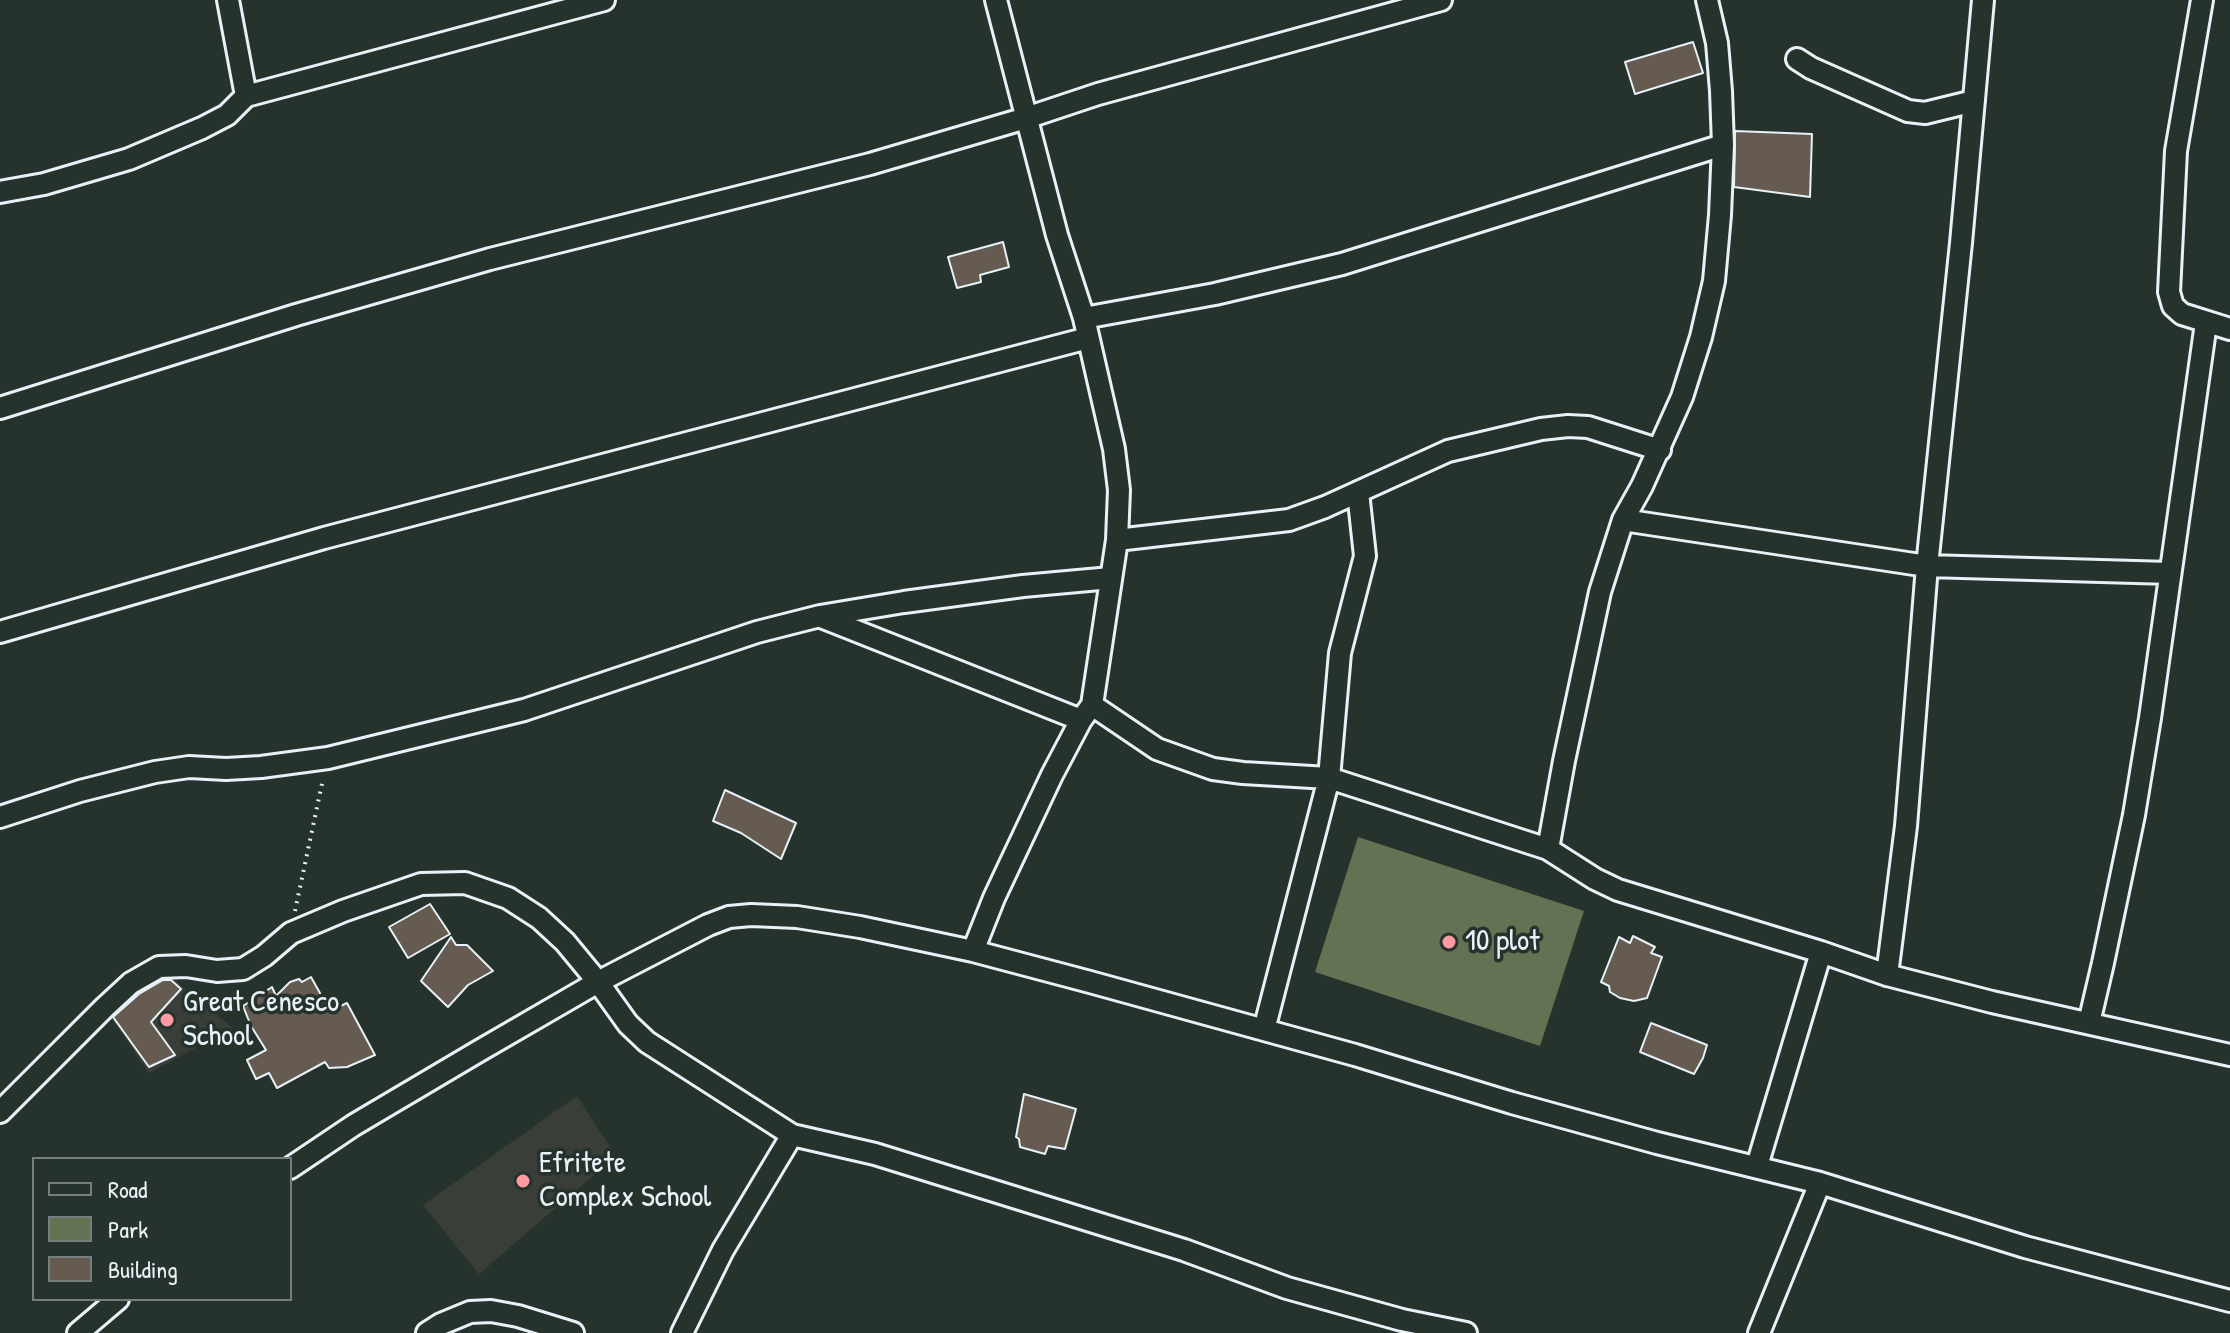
<!DOCTYPE html>
<style>
body{margin:0}
#map{position:relative;width:2230px;height:1333px;overflow:hidden;background:#26332d;font-family:"Patrick Hand",sans-serif}
canvas{display:block}
.legend{position:absolute;left:32px;top:1157px;width:260px;height:144px;box-sizing:border-box;background:#26332d;border:2px solid #747f7e;margin:0;padding:10px 14px;list-style:none;font-size:24px;color:#e8f1f8}
.legend li{display:flex;align-items:center;gap:16px;height:40px}
.legend b{width:40px;border:2px solid #747f7e}
</style>
<div id="map">
<canvas width="2230" height="1333"></canvas>
<ul class="legend">
<li><b style="height:10px;background:#26332d"></b>Road</li>
<li><b style="height:22px;background:#647152"></b>Park</li>
<li><b style="height:22px;background:#655b50"></b>Building</li>
</ul>
</div>
<script>
const c = document.querySelector('canvas').getContext('2d');
c.lineJoin = 'round';
function fillPath(path, color) { c.fillStyle = color; c.fill(path, 'evenodd'); }
const poly = rows => new Path2D(rows.map(r => 'M' + r).join(''));
function strokePath(path, color, width, dash) { c.strokeStyle = color; c.lineWidth = width; c.lineCap = dash ? 'butt' : 'round'; c.setLineDash(dash || []); c.stroke(path); }
function drawText(font, color, halo, rows, align = 'center') {
  c.font = font + ' "Patrick Hand",sans-serif'; c.lineWidth = 7; c.setLineDash([]); c.textBaseline = 'middle'; c.strokeStyle = halo; c.fillStyle = color; for (const [text, x, y, turn = 0] of rows) {
    c.save(); c.translate(x, y); c.rotate((+turn || 0) * Math.PI / 180); c.textAlign = isNaN(turn) ? turn : align; if (halo) c.strokeText(text, 0, 0); c.fillText(text, 0, 0); c.restore();
  }
}
fillPath(poly([
 [162,970,233,1028,149,1073,107,1012],
 [577,1096,616,1156,479,1274,423,1205]
]), '#393f38');
fillPath(poly([
 [1358,837,1584,911,1540,1046,1315,972]
]), '#647152');
const building = poly([
 [1693,42,1703,73,1635,94,1625,62,1693,42],
 [1735,131,1812,134,1810,197,1734,187,1735,131],
 [1003,242,1009,267,980,275,981,282,957,288,948,257,1003,242],
 [725,790,796,823,781,859,741,833,713,821,725,790],
 [430,904,450,934,408,958,389,927,430,904],
 [1633,936,1655,947,1651,953,1662,957,1647,998,1634,1001,1620,998,1610,992,1609,986,1601,982,1619,937,1630,943,1633,936],
 [451,937,456,945,467,945,493,971,468,985,448,1007,421,981,451,937],
 [311,977,330,1011,347,1003,375,1055,347,1067,329,1068,325,1062,277,1088,269,1073,256,1079,247,1060,266,1050,251,1026,243,1006,272,987,276,996,290,982,299,979,302,982,311,977],
 [163,980,171,980,181,989,151,1022,175,1055,149,1067,113,1017,139,994,163,980],
 [1651,1023,1707,1045,1703,1058,1694,1074,1640,1052,1651,1023],
 [1024,1094,1076,1109,1065,1149,1048,1146,1045,1154,1020,1147,1019,1139,1016,1137,1024,1094]
]);
fillPath(building, '#655b50');
strokePath(building, '#e8f1f8', 2);
const minor = poly([
 [228,0,246,96],
 [2202,0,2176,151,2169,292,2173,306,2182,314,2230,329],
 [1797,59,1811,68,1908,111,1925,113,1974,101],
 [0,192,44,184,129,159,202,128,227,115,246,96,604,0],
 [1084,318,1215,294,1342,264,1723,145],
 [0,408,296,315,490,259,870,164,1026,118,1098,94,1441,0],
 [1623,520,1927,566,2170,573],
 [1117,540,1289,520,1325,507,1448,451,1541,429,1568,426,1588,427,1660,450],
 [821,617,1081,720],
 [0,632,324,538,1088,338],
 [1092,705,1157,749,1213,769,1243,773,1329,778,1548,849,1595,879,1618,890,1821,952,1887,975,1992,1002,2230,1055],
 [0,817,80,791,155,772,189,767,226,769,261,767,328,758,524,710,757,632,820,616,904,602,1023,586,1111,578],
 [1548,849,1564,761,1600,592,1623,520,1642,486,1682,397,1701,337,1714,281,1720,215,1723,145,1721,91,1717,43,1707,0],
 [973,951,994,898,1052,775,1081,720,1092,705,1117,540,1119,490,1114,449,1084,318,1057,235,996,0],
 [1887,975,1906,826,1927,566,1961,243,1983,0],
 [2089,1023,2103,963,2134,815,2150,718,2206,323],
 [1264,1030,1329,778,1340,653,1365,556,1358,492],
 [0,1112,105,1007,131,983,159,967,186,966,217,971,243,969,264,956,291,933,343,911,421,884,465,883,508,898,539,918,565,942,598,982,628,1024,647,1042,792,1135,875,1154,1184,1250,1287,1288,1402,1320,1466,1333],
 [1757,1166,1821,952],
 [290,1168,354,1125,479,1051,598,982,708,925,729,917,751,915,797,917,860,927,973,951,1090,982,1355,1055,1512,1103,1657,1143,1820,1183,2025,1247,2230,1301],
 [78,1333,118,1299],
 [427,1333,441,1324,470,1312,491,1311,518,1316,573,1333],
 [682,1333,723,1250,792,1135],
 [1759,1333,1820,1183]
]);
strokePath(minor, '#e8f1f8', 26);
strokePath(poly([
 [295,911,323,779]
]), '#e8f1f8', 4, [2, 6]);
strokePath(minor, '#26332d', 20);
for (const [x, y, r, color] of [
 [1449,942,8,"#ff9aa2"],
 [167,1020,8,"#ff9aa2"],
 [523,1181,8,"#ff9aa2"]
]) { const dot = new Path2D(); dot.arc(x, y, r, 0, 2 * Math.PI); c.fillStyle = color; c.fill(dot); strokePath(dot, '#26332d', 3); }
drawText('30px', '#e8f1f8', '#26332d', [
 ["10 plot",1465,942],
 ["Great Cenesco",183,1003],
 ["School",183,1037],
 ["Efritete",539,1164],
 ["Complex School",539,1198]
], 'left');
</script>
